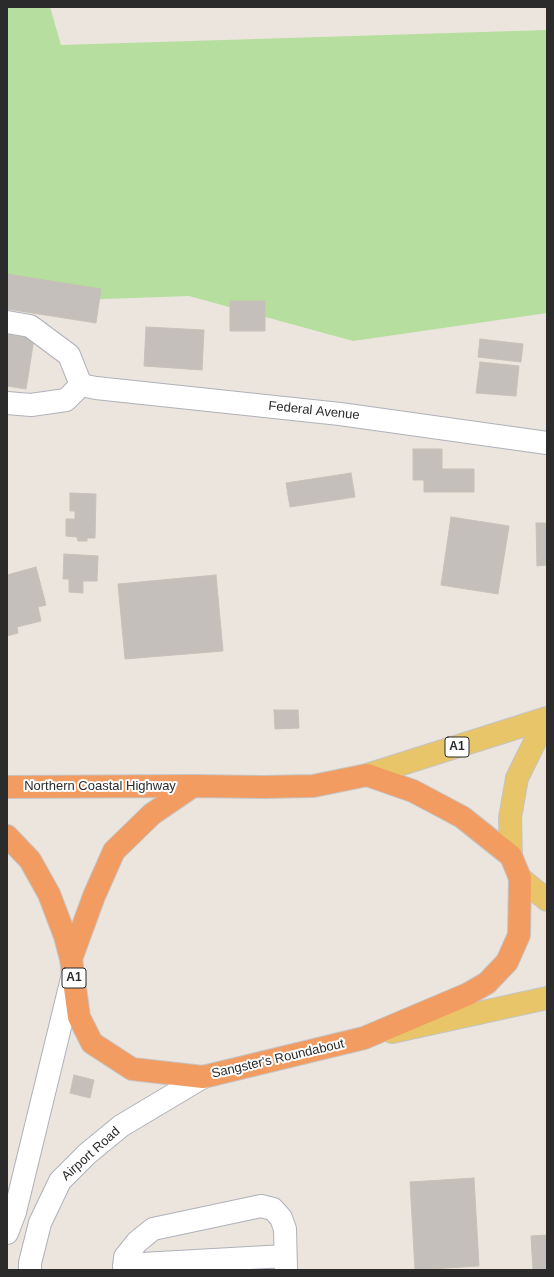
<!DOCTYPE html>
<style>
body{margin:0}
#map{position:relative;width:554px;height:1277px;overflow:hidden;background:#ece5de;font-family:Helvetica,sans-serif}
canvas{display:block}
.frame{position:absolute;inset:0;border:8px solid #2b2b2b;pointer-events:none}
</style>
<div id="map">
<canvas width="554" height="1277"></canvas>
<div class="frame"></div>
</div>
<script>
const c = document.querySelector('canvas').getContext('2d');
c.lineJoin = 'round';
function fillPath(path, color) { c.fillStyle = color; c.fill(path, 'evenodd'); }
const poly = rows => new Path2D(rows.map(r => 'M' + r).join(''));
function strokePath(path, color, width, dash) { c.strokeStyle = color; c.lineWidth = width; c.lineCap = dash ? 'butt' : 'round'; c.setLineDash(dash || []); c.stroke(path); }
function drawText(font, color, halo, rows, align = 'center') {
  c.font = font + ' Helvetica,sans-serif'; c.lineWidth = 4; c.setLineDash([]); c.textBaseline = 'middle'; c.strokeStyle = halo; c.fillStyle = color; for (const [text, x, y, turn = 0] of rows) {
    c.save(); c.translate(x, y); c.rotate((+turn || 0) * Math.PI / 180); c.textAlign = isNaN(turn) ? turn : align; if (halo) c.strokeText(text, 0, 0); c.fillText(text, 0, 0); c.restore();
  }
}
fillPath(poly([
 [7,7,50,7,61,45,547,30,547,313,353,341,189,296,47,301,7,295]
]), '#b6de9f');
const building = poly([
 [7,274,101,289,96,323,7,309,7,274],
 [230,301,265,301,265,331,230,331,230,301],
 [146,327,204,330,202,370,144,366,146,327],
 [7,334,34,339,26,389,7,386,7,334],
 [480,339,523,344,521,362,478,357,480,339],
 [480,362,519,366,516,396,476,393,480,362],
 [413,449,442,449,442,469,474,469,474,492,424,492,424,480,413,480,413,449],
 [351,473,355,497,290,507,286,483,351,473],
 [70,493,96,494,95,538,87,538,87,541,78,541,77,537,66,536,66,519,75,519,75,511,70,511,70,493],
 [451,517,509,526,498,594,441,585,451,517],
 [536,523,547,523,547,565,537,566,536,523],
 [64,554,98,556,97,581,83,581,83,593,69,592,69,579,63,579,64,554],
 [36,567,46,605,38,607,41,621,17,627,18,633,7,636,7,575,36,567],
 [216,575,223,651,125,659,118,584,216,575],
 [274,710,298,710,299,728,275,729,274,710],
 [74,1075,94,1080,90,1098,70,1093,74,1075],
 [474,1178,479,1266,415,1270,410,1182,474,1178],
 [547,1235,547,1270,533,1270,531,1236,547,1235]
]);
fillPath(building, '#c4bfba');
strokePath(building, '#c7c1b8', 1);
const minor = poly([
 [7,322,30,326,69,355,81,385,66,400,31,405,7,403],
 [81,385,96,388,340,414,547,443],
 [7,1233,15,1212,73,974],
 [124,1265,285,1256],
 [30,1270,30,1263,40,1223,60,1181,87,1154,121,1126,203,1077],
 [124,1270,125,1257,137,1242,153,1229,261,1206,273,1209,281,1218,285,1229,286,1270]
]);
const major = poly([
 [367,775,547,718],
 [511,856,510,818,517,778,546,719],
 [520,878,547,900],
 [392,1032,547,998]
]);
const highway = poly([
 [367,775,413,791,462,817,511,856,520,878,519,935,507,962,487,983,468,994,364,1038,203,1077,132,1069,92,1043,79,1017,71,959,94,896,114,851,152,814,193,786,263,787,313,786,367,775],
 [7,787,193,786],
 [7,836,30,860,49,894,65,936,71,959]
]);
strokePath(minor, '#aeb1ba', 24);
strokePath(major, '#c4c4c4', 24);
strokePath(highway, '#c4c4c4', 24);
strokePath(minor, '#fff', 22);
strokePath(major, '#e7c568', 22);
strokePath(highway, '#f39c62', 22);
for (const [x, y, w] of [
 [457,747,24],
 [74,978,24]
]) { const box = new Path2D(); box.roundRect(x - w / 2, y - 10, w, 20, 3); c.fillStyle = '#fff'; c.fill(box); strokePath(box, '#2b2b2b', 1); }
drawText('bold 12px', '#2b2b2b', null, [
 ["A1",457,747],
 ["A1",74,978]
]);
drawText('13px', '#2b2b2b', '#fff', [
 ["Federal Avenue",314,411,6],
 ["Northern Coastal Highway",100,786],
 ["Sangster's Roundabout",278,1059,-13],
 ["Airport Road",91,1154,-42]
]);
</script>
